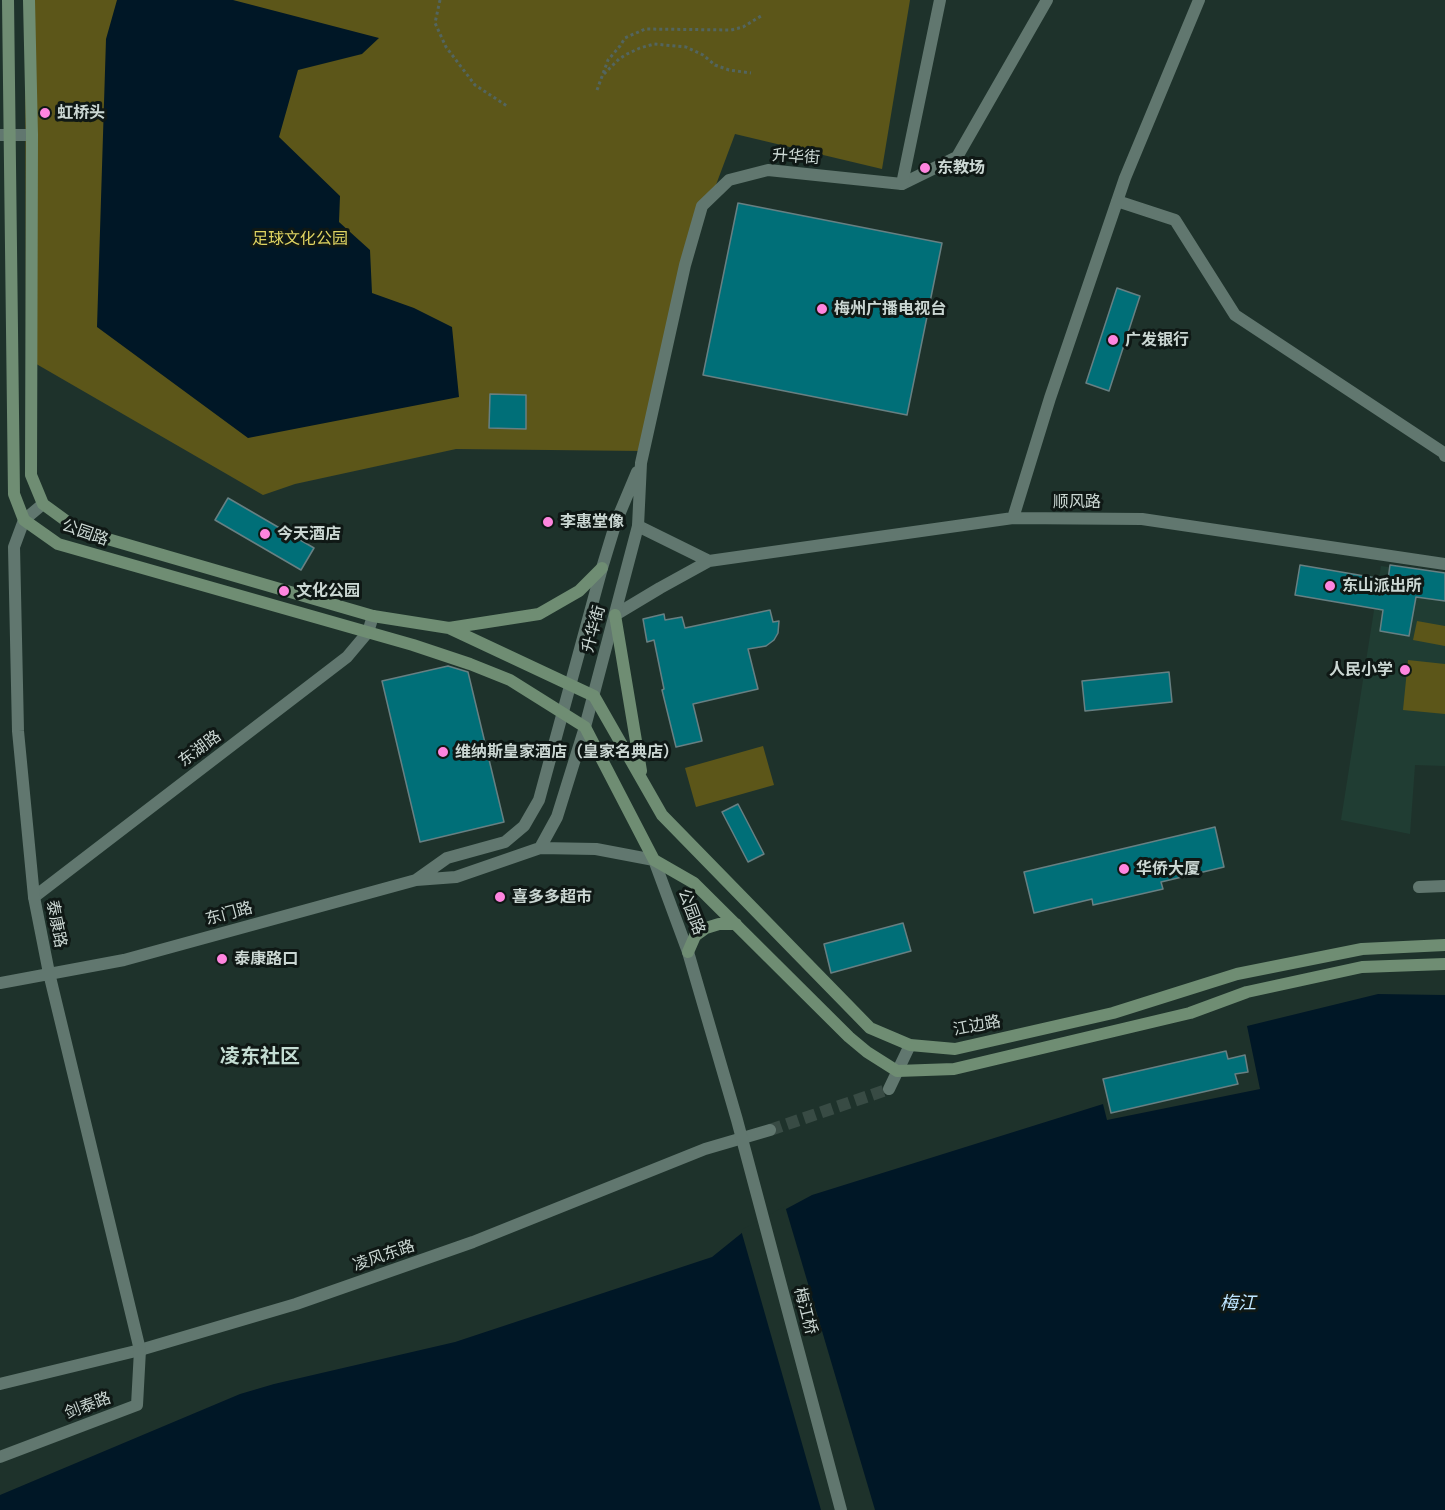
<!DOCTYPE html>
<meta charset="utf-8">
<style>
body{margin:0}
canvas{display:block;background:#1e322b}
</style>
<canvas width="1445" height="1510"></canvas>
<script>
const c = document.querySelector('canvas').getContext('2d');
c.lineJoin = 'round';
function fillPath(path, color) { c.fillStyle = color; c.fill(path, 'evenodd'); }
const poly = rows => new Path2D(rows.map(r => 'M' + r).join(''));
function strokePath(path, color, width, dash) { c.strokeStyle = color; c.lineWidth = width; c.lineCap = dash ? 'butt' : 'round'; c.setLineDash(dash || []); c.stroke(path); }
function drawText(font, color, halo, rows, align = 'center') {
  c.font = font + ' "Open Sans","Noto Sans SC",sans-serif'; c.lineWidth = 6; c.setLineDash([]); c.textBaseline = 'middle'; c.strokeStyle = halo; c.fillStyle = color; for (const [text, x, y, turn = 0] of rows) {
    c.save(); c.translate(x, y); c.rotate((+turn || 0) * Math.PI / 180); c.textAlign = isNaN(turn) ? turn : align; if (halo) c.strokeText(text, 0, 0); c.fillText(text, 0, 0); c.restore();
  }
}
fillPath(poly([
 [1381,566,1445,575,1445,766,1415,765,1410,834,1341,820]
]), '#203d33');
fillPath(poly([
 [25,0,910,0,882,169,735,134,692,249,644,451,456,449,295,484,263,495,26,358],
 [1417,621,1445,626,1445,646,1413,640],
 [1408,660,1445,664,1445,714,1403,710],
 [763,746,774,785,696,807,685,768]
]), '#5c5619');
fillPath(poly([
 [117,0,233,0,379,38,362,54,298,70,279,137,340,196,339,222,370,250,372,293,414,308,452,327,459,397,248,438,97,327,106,39],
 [1378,994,1445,995,1445,1510,0,1510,0,1495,240,1394,274,1384,455,1342,712,1257,743,1232,812,1195,1103,1104,1107,1120,1260,1089,1247,1026]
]), '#001726');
fillPath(poly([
 [785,1206,875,1510,821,1510,741,1230]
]), '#1e322b');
const building = poly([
 [738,203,942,243,907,415,703,375,738,203],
 [1117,288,1140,296,1109,391,1086,383,1117,288],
 [490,394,526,395,526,429,489,428,490,394],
 [228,498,314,548,301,570,215,520,228,498],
 [1300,565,1388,580,1390,565,1445,573,1445,601,1416,597,1409,636,1380,631,1383,610,1295,595,1300,565],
 [770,610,773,622,779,621,778,633,774,640,766,646,748,649,758,689,693,704,702,741,676,747,662,690,664,689,654,640,647,642,643,619,664,614,665,620,682,617,685,628,770,610],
 [448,666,468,672,504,822,420,842,382,681,448,666],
 [1169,672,1172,702,1085,711,1082,681,1169,672],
 [738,804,764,854,748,862,722,812,738,804],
 [1215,827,1224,867,1161,882,1163,889,1093,905,1092,899,1034,913,1024,872,1215,827],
 [903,923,911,951,831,973,824,944,903,923],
 [1226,1051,1228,1059,1245,1055,1248,1072,1235,1074,1238,1084,1111,1113,1103,1079,1226,1051]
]);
fillPath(building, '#006f78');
strokePath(building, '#678083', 1.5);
strokePath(poly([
 [770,1130,889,1089]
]), '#384b44', 12, [12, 6]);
strokePath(poly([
 [440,0,435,23,446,47,475,85,507,106],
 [604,74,619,59,627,54,640,48,654,44,686,47,703,55,715,65,729,70,751,73],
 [597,90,608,60,620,46,625,38,645,29,731,30,743,27,761,16]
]), '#53655f', 3, [3, 3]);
strokePath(poly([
 [0,1384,140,1350]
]), '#61776f', 12);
strokePath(poly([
 [0,135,32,135],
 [902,184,957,157,1047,0],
 [1117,201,1175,220,1235,315,1444,453,1445,456],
 [1013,518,1050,398,1125,178,1199,0],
 [638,526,709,561],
 [615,615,660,588,709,561,1013,518,1142,519,1445,564],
 [1419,887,1445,886],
 [34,897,347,657,368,632,373,616],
 [889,1089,910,1045],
 [140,1350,296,1304,473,1242,705,1149,770,1130]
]), '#61776f', 12);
strokePath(poly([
 [540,848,557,817,585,727,638,526,641,463,685,265,702,206,729,180,768,170,902,184,940,0],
 [416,880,447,858,505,842,524,826,539,800,602,568,616,522,637,472],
 [0,983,124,960,416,880,456,877,540,848,596,849,654,860,688,952,737,1120,841,1510],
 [0,1457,137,1405,140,1350,49,973,34,897,18,731,14,547,24,520,43,504]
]), '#61776f', 12);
strokePath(poly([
 [8,0,14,494,24,520,58,544,413,645,470,664,510,680,585,727,654,860,694,883,849,1037,867,1052,897,1071,954,1069,1190,1013,1247,992,1362,967,1445,964],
 [29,0,32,135,31,475,43,504,80,531,373,616,449,628,594,696,662,815,870,1028,910,1045,955,1049,1113,1013,1237,974,1362,949,1445,945],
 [615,615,641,771],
 [449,628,539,614,579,591,602,568],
 [688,952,695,936,706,928,719,924,736,924]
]), '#6f8d73', 12);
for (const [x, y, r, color] of [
 [45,113,6,"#ff85df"],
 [925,168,6,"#ff85df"],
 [822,309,6,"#ff85df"],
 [1113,340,6,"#ff85df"],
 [548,522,6,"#ff85df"],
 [265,534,6,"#ff85df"],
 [1330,586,6,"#ff85df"],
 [284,591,6,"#ff85df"],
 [1405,670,6,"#ff85df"],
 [443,752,6,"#ff85df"],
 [1124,869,6,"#ff85df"],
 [500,897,6,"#ff85df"],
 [222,959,6,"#ff85df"]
]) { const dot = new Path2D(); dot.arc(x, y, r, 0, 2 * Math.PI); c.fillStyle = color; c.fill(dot); strokePath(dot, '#0f1815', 2); }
drawText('bold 16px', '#cbd7d3', '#0f1815', [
 ["虹桥头",57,113],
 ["东教场",937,168],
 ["梅州广播电视台",834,309],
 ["广发银行",1125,340],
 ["李惠堂像",560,522],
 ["今天酒店",277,534],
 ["东山派出所",1342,586],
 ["文化公园",296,591],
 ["人民小学",1393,670,"right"],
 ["维纳斯皇家酒店（皇家名典店）",455,752],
 ["华侨大厦",1136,869],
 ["喜多多超市",512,897],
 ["泰康路口",234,959]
], 'left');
drawText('16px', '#cbd7d3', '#0f1815', [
 ["升华街",796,157,4],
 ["顺风路",1077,502],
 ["公园路",85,533,19],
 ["升华街",594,629,-75],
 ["东湖路",200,749,-37],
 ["公园路",691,912,69],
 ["东门路",229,914,-15],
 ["泰康路",56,924,79],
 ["江边路",977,1026,-11],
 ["凌风东路",384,1256,-19],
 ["梅江桥",805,1311,75],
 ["剑泰路",88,1406,-21]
]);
drawText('16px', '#e0d462', '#0f1815', [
 ["足球文化公园",300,239]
]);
drawText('italic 18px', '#bee5ff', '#0f1815', [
 ["梅江",1238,1304]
]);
drawText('bold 20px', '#c4ddd3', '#0f1815', [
 ["凌东社区",260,1057]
]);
</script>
